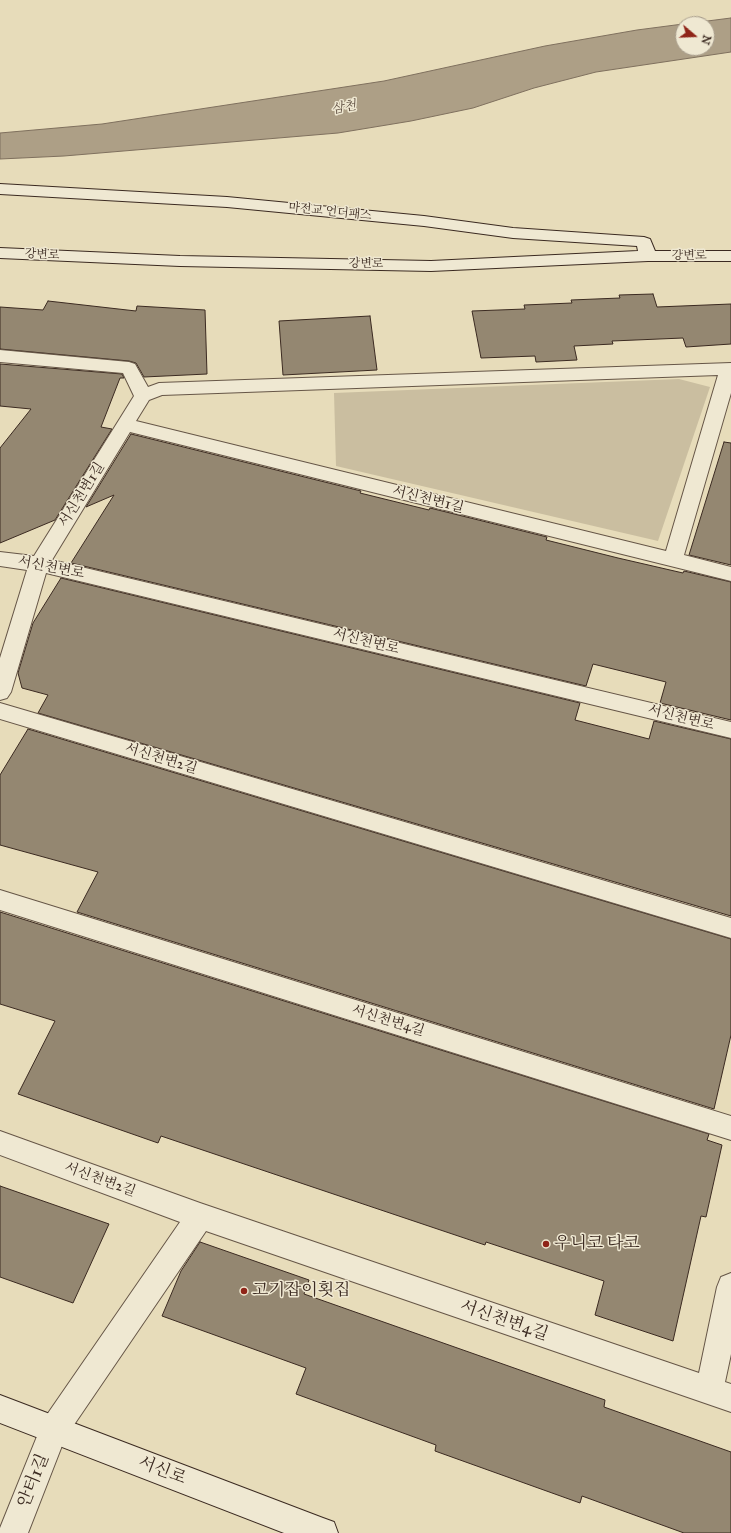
<!DOCTYPE html>
<meta charset="utf-8">
<style>
body{margin:0}
#map{position:relative;width:731px;height:1533px;overflow:hidden;background:#e7dcba;font-family:"IM FELL Great Primer",serif}
canvas{display:block}
.north{position:absolute;left:675px;top:16px;width:40px;height:40px;box-sizing:border-box;background:#efe8d2;border:1px solid #a79c8b;border-radius:50%;rotate:109deg;font-size:11px;font-weight:700;line-height:16px;text-align:center;color:#3b2a21}
.north::after{content:'';display:block;margin:auto;width:14px;height:18px;background:#8f2418;clip-path:polygon(50% 0,100% 100%,50% 72%,0 100%)}
</style>
<div id="map">
<canvas width="731" height="1533"></canvas>
<div class="north">N</div>
</div>
<script>
const c = document.querySelector('canvas').getContext('2d');
c.lineJoin = 'round';
function fillPath(path, color) { c.fillStyle = color; c.fill(path, 'evenodd'); }
const poly = rows => new Path2D(rows.map(r => 'M' + r).join(''));
function strokePath(path, color, width, dash) { c.strokeStyle = color; c.lineWidth = width; c.lineCap = dash ? 'butt' : 'round'; c.setLineDash(dash || []); c.stroke(path); }
function drawText(font, color, halo, rows, align = 'center') {
  c.font = font + ' "IM FELL Great Primer","Noto Serif KR",serif'; c.lineWidth = 3; c.setLineDash([]); c.textBaseline = 'middle'; c.strokeStyle = halo; c.fillStyle = color; for (const [text, x, y, turn = 0] of rows) {
    c.save(); c.translate(x, y); c.rotate((+turn || 0) * Math.PI / 180); c.textAlign = isNaN(turn) ? turn : align; if (halo) c.strokeText(text, 0, 0); c.fillText(text, 0, 0); c.restore();
  }
}
fillPath(poly([
 [679,379,710,387,658,541,336,466,334,393]
]), '#cabea0');
const water = poly([
 [731,18,731,52,596,72,534,88,473,108,411,121,338,133,64,156,0,159,0,133,102,124,384,81,545,46,637,30,683,24,683,48,707,48,707,24,684,24,731,18]
]);
fillPath(water, '#ad9f86');
strokePath(water, '#7f705e', 1);
const building = poly([
 [653,294,657,307,731,304,731,344,686,347,683,338,612,341,613,344,574,346,577,360,536,362,535,356,481,358,472,311,525,309,524,305,572,303,571,300,620,298,619,295,653,294],
 [48,301,136,311,137,306,205,310,207,374,144,377,136,363,129,361,0,349,0,307,43,310,48,301],
 [370,316,377,370,283,375,279,321,370,316],
 [0,364,122,374,124,378,120,378,101,427,112,429,55,520,0,543,0,448,31,409,0,406,0,364],
 [131,434,361,491,360,493,429,510,430,508,547,537,546,540,618,558,683,573,684,571,731,582,731,720,660,703,666,682,593,664,586,686,71,563,114,495,86,507,131,434],
 [724,442,731,443,731,565,689,555,724,442],
 [61,578,580,703,575,720,649,739,654,721,731,739,731,916,38,713,48,695,22,688,18,673,33,623,61,578],
 [28,729,731,939,731,1035,714,1109,77,912,98,872,0,845,0,775,28,729],
 [0,912,709,1134,707,1140,722,1145,706,1217,701,1216,673,1341,595,1315,604,1281,486,1242,485,1245,161,1136,158,1143,18,1094,55,1021,0,1004,0,912],
 [0,1186,109,1224,73,1303,0,1277,0,1186],
 [200,1242,309,1280,304,1294,605,1400,604,1407,731,1452,731,1533,684,1533,582,1496,580,1503,435,1451,436,1445,296,1394,306,1368,162,1316,181,1271,200,1242]
]);
fillPath(building, '#948771');
strokePath(building, '#3b2a21', 1);
const street = poly([
 [0,350,129,362,135,364,148,387,159,383,731,363,731,393,684,555,731,567,731,581,130,432,52,560,731,722,731,738,46,573,11,692,7,698,0,700,0,658,27,570,0,566,0,552,34,556,134,396,123,373,0,362,0,350],
 [718,375,666,551,136,421,149,400,162,395,718,375],
 [0,703,731,918,731,938,0,719,0,703],
 [0,890,731,1116,731,1140,0,910,0,890],
 [0,1131,200,1203,699,1373,717,1287,721,1277,731,1273,731,1354,725,1382,731,1384,731,1412,206,1231,65,1438,28,1533,0,1533,0,1528,44,1419,180,1222,0,1155,0,1131]
]);
const secondary = poly([
 [0,184,227,197,424,216,513,228,644,237,650,239,655,251,731,251,731,261,648,261,431,271,180,266,0,258,0,248,180,256,431,261,638,251,637,246,513,238,424,226,227,207,0,194,0,184],
 [0,1395,323,1518,334,1522,338,1533,284,1533,0,1423,0,1395]
]);
strokePath(street, '#665647', 2);
strokePath(secondary, '#3b2a21', 2);
fillPath(street, '#efe8d2');
fillPath(secondary, '#efe8d2');
for (const [x, y, r, color] of [
 [546,1244,4,"#8f2418"],
 [244,1291,4,"#8f2418"]
]) { const dot = new Path2D(); dot.arc(x, y, r, 0, 2 * Math.PI); c.fillStyle = color; c.fill(dot); strokePath(dot, '#efe8d2', 1.5); }
drawText('12px', '#3b2a21', '#efe8d2', [
 ["마전교 언더패스",330,212,6],
 ["강변로",42,255,3],
 ["강변로",689,256],
 ["강변로",366,264,1]
]);
drawText('italic 13px', '#5d4d3f', '#efe8d2', [
 ["삼천",344,108,-11]
]);
drawText('14px', '#3b2a21', '#efe8d2', [
 ["서신천변1길",82,495,-58],
 ["서신천변1길",428,500,14],
 ["서신천변로",51,568,11],
 ["서신천변로",366,642,14],
 ["서신천변로",681,718,14],
 ["서신천변2길",161,759,17],
 ["서신천변4길",388,1021,17],
 ["서신천변2길",100,1180,20]
]);
drawText('17px', '#3b2a21', '#efe8d2', [
 ["우니코 타코",554,1244],
 ["고기잡이횟집",252,1291]
], 'left');
drawText('17px', '#3b2a21', '#efe8d2', [
 ["서신천변4길",504,1321,19],
 ["서신로",162,1471,21],
 ["안터1길",34,1481,-68]
]);
</script>
